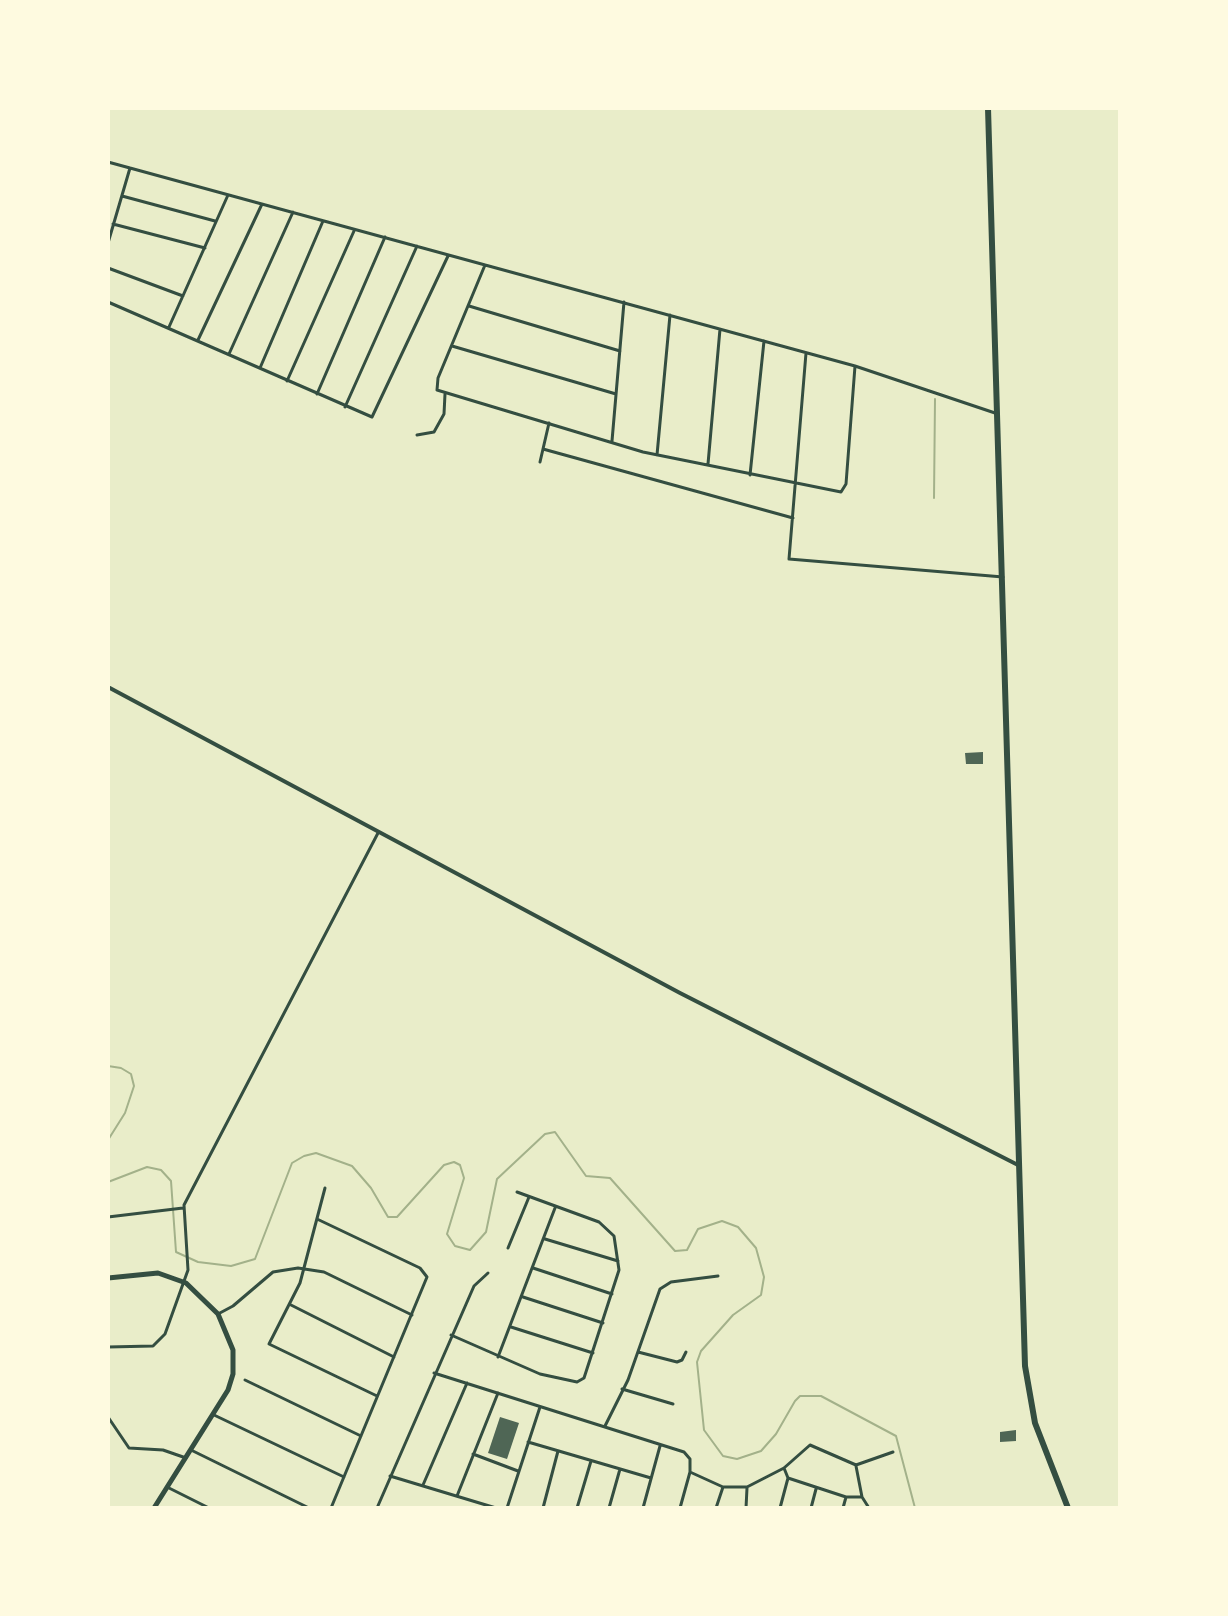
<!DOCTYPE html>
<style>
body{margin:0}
#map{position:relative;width:1228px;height:1616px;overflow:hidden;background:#e9edc9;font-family:Raleway,sans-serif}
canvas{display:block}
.frame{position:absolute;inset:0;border:110px solid #fefae0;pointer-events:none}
</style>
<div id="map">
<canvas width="1228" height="1616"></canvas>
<div class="frame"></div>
</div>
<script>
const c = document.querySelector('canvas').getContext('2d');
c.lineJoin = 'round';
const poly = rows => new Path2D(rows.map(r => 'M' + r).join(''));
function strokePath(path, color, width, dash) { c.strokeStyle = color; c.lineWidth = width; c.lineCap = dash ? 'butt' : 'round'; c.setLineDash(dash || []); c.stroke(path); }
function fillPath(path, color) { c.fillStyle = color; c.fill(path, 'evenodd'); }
strokePath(poly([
 [934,498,935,399],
 [108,1066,121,1068,131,1074,134,1086,125,1113,108,1140],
 [108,1182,147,1167,161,1170,171,1181,176,1252,198,1262,231,1266,255,1259,292,1163,304,1156,316,1153,352,1166,371,1188,388,1217,397,1217,444,1165,454,1162,460,1165,464,1178,447,1234,455,1246,470,1250,486,1232,497,1179,545,1134,555,1132,586,1176,610,1178,675,1251,687,1250,698,1229,722,1221,738,1227,756,1248,764,1277,761,1295,733,1315,701,1351,697,1362,704,1430,723,1456,737,1459,761,1451,776,1434,795,1401,800,1396,821,1396,896,1436,915,1508]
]), '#a3b18a', 2);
fillPath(poly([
 [983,752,983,764,966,764,965,753],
 [500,1417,519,1423,507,1459,488,1453],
 [1016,1430,1016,1441,1000,1442,1000,1432]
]), '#4f6655');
strokePath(poly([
 [108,162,855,366,995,413],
 [122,196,215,221],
 [113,224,205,248],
 [108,243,130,168],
 [485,265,438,378,437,390,643,452,841,492,846,484,855,366],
 [108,268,183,296],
 [108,302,372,417,448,256],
 [469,306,620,351],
 [169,327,228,195],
 [198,340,262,204],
 [452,346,616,394],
 [806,353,789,559,1003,577],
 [229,354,293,212],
 [260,368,323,221],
 [287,381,354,231],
 [317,394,385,237],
 [345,407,417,246],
 [417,435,434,432,444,414,445,394],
 [612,441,624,302],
 [543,449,793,518],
 [657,455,670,315],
 [540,462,549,423],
 [708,464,720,329],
 [750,475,764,341],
 [325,1188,300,1283,269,1344,377,1396],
 [108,1217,183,1208],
 [317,1219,420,1268,427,1277,331,1508],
 [545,1239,618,1261],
 [508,1248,529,1197],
 [533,1268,612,1294],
 [523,1297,603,1323],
 [291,1305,394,1357],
 [218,1314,233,1306,273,1272,298,1268,324,1272,412,1315],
 [511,1327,593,1353],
 [451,1335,540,1374,577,1382,584,1378,619,1270,614,1236,599,1222,517,1192],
 [108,1347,153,1346,165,1334,188,1270,184,1205,378,833],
 [638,1352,677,1362,682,1360,686,1352],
 [498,1357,555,1208],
 [434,1373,684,1452,690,1459,690,1472,680,1508],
 [245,1380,361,1436],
 [622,1389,673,1404],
 [214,1415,344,1477],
 [108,1417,129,1448,163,1450,186,1458],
 [605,1426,628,1380,660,1289,671,1282,718,1276],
 [528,1442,651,1478],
 [191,1450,309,1508],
 [473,1454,518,1471],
 [856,1466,862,1497,869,1508],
 [784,1468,788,1478,846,1497,862,1497],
 [690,1472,723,1487,747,1487,784,1468,810,1445,856,1465,893,1452],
 [390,1476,496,1508],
 [423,1485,467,1383],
 [167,1487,209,1508],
 [457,1496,498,1393],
 [377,1508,474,1286,488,1273],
 [507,1508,540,1407],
 [543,1508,558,1451],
 [577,1508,591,1461],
 [609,1508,620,1469],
 [643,1508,660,1446],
 [716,1508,723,1487],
 [746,1508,747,1488],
 [780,1508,788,1478],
 [811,1508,816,1489],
 [843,1508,846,1497]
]), '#344e41', 3);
strokePath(poly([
 [108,687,680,993,1018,1165]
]), '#344e41', 4);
strokePath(poly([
 [108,1278,158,1273,186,1283,218,1314,233,1350,233,1374,228,1390,154,1508]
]), '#344e41', 5);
strokePath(poly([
 [988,108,1025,1366,1035,1423,1068,1508]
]), '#344e41', 6);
</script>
